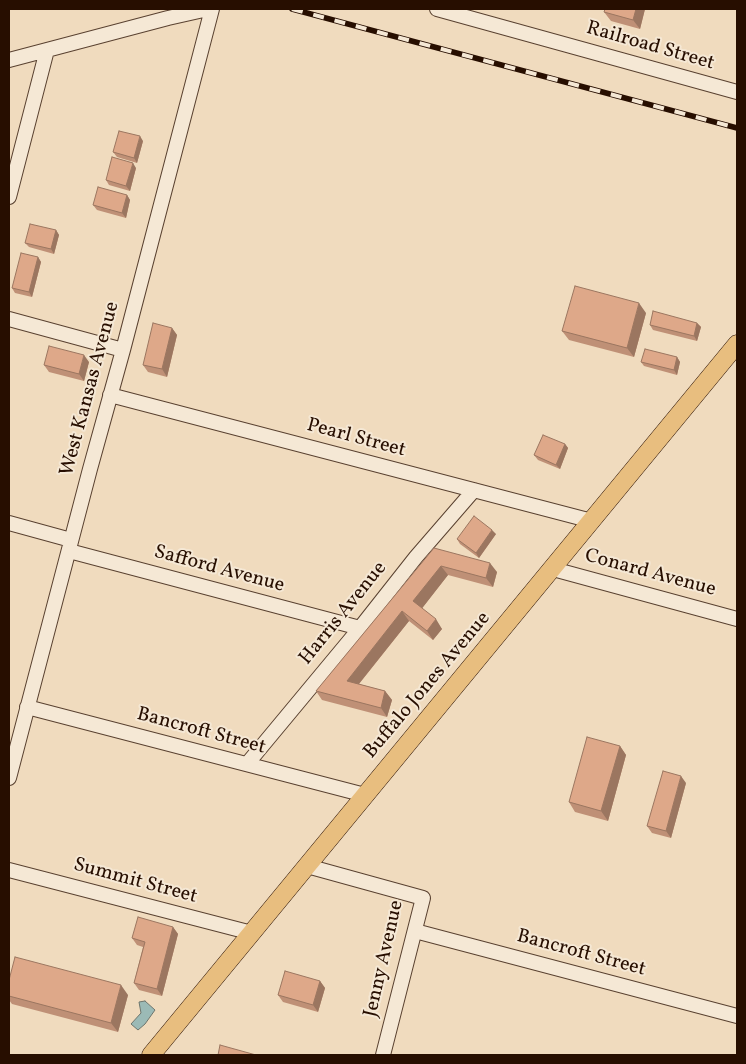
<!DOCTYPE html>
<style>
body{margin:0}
#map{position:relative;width:746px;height:1064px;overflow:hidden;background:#f0dbbe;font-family:Vollkorn,serif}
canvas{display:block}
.frame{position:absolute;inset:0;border:10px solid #270e00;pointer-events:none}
</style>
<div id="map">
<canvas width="746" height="1064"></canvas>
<div class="frame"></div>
</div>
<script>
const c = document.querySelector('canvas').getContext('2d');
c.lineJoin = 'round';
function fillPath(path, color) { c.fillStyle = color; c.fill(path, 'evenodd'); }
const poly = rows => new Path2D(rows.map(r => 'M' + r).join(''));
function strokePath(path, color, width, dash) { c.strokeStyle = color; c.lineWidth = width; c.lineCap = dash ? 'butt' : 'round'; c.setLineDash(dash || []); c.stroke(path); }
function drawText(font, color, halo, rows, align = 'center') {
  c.font = font + ' Vollkorn,serif'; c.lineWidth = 4; c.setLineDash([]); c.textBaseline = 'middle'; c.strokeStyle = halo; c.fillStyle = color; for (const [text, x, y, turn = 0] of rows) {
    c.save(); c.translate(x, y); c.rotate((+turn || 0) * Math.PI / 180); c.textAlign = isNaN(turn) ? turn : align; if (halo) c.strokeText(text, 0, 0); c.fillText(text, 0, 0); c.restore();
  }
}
const water = poly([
 [145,1001,155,1010,145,1024,138,1030,131,1024,141,1013,139,1002,145,1001]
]);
fillPath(water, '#9bbab6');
strokePath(water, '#6d756d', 1);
const minor = poly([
 [437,9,737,92],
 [9,60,168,18,208,9],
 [9,197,47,50],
 [9,319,123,350],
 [110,395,592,521],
 [9,523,71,540],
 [69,551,360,628],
 [553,569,737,619],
 [27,707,365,795],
 [247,764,360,628,416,557,474,490],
 [9,778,90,469,123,350,212,9],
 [307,866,423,898,383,1055],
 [9,870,252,933],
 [415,931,737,1016]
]);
const major = poly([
 [151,1055,737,344]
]);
strokePath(minor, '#594130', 16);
strokePath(major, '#270e00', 19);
strokePath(minor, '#f5e8d5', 14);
strokePath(major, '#e8be7f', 18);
const rail = poly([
 [292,9,737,128]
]);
strokePath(rail, '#270e00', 5.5);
strokePath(rail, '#f5e8d5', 4, [11]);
fillPath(poly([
 [645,9,640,29,611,21,604,12],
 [143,141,137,163,117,157,113,152],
 [136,168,130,191,109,185,106,180],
 [127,195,130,200,126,218,97,210,93,205],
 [56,230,59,235,54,254,29,247,25,243],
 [38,257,41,262,32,297,15,293,12,288],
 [646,313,634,357,569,340,562,331],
 [697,323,701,327,697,341,653,330,650,325],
 [172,328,177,335,167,377,148,372,143,365],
 [677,357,680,362,677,375,644,366,641,362],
 [89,362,84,381,49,372,44,365],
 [565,444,568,448,560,469,538,460,534,455],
 [496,534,479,558,460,544,457,539],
 [434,548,497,572,493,587,448,575,422,608,442,629,433,640,409,621,359,684,385,691,392,700,387,717,322,700,316,691],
 [620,746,626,755,608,821,575,812,569,802],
 [686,783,671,838,652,833,647,826],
 [173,927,178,934,162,996,139,990,134,983,143,947,137,945,132,938],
 [9,980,128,995,118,1032,12,1004,9,1000],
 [320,981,325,988,318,1012,283,1002,278,995]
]), '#bf9076');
fillPath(poly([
 [636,9,645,9,640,29,633,20],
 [140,136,143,141,137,163,134,158],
 [133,163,136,168,130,191,126,186],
 [127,195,130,200,126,218,122,213],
 [56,230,59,235,54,254,51,249],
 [38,257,41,262,32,297,29,292],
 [639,303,646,313,634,357,627,348],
 [697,323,701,327,697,341,694,336],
 [172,328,177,335,167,377,162,369],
 [84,355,89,362,84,381,79,374],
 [677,357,680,362,677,375,674,370],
 [565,444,568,448,560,469,556,465],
 [492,530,496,534,479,558,476,553],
 [490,563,497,572,493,587,486,578],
 [441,566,448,575,420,611,413,601],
 [402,611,409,621,354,690,347,681],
 [436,619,442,629,433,640,427,631],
 [385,691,392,700,387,717,381,708],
 [620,746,626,755,608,821,601,811],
 [681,776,686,783,671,838,666,831],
 [173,927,178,934,162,996,157,989],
 [320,981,325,988,318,1012,313,1005],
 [121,985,128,995,118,1032,111,1023]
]), '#9b7660');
const building = poly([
 [605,9,636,9,633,20,604,12,605,9],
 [119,131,140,136,134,158,113,152,119,131],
 [112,157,133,163,126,186,106,180,112,157],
 [98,187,127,195,122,213,93,205,98,187],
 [30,224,56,230,51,249,25,243,30,224],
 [21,253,38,257,29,292,12,288,21,253],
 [575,286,639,303,627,348,562,331,575,286],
 [653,311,697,323,694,336,650,325,653,311],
 [153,323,172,328,162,369,143,365,153,323],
 [49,346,84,355,79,374,44,365,49,346],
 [645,349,677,357,674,370,641,362,645,349],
 [543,435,565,444,556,465,534,455,543,435],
 [474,516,492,530,476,553,457,539,474,516],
 [434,548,490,563,486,578,441,566,413,601,436,619,427,631,402,611,347,681,385,691,381,708,316,691,434,548],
 [587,737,620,746,601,811,569,802,587,737],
 [663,771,681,776,666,831,647,826,663,771],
 [138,917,173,927,157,989,134,983,145,942,132,938,138,917],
 [15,957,121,985,111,1023,9,996,9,980,15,957],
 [285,971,320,981,313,1005,278,995,285,971],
 [220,1045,256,1055,218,1055,220,1045]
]);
fillPath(building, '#dea889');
strokePath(building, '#9b7660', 1);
drawText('20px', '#270e00', '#f5e8d5', [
 ["Railroad Street",650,47,16],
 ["West Kansas Avenue",91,389,-75],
 ["Pearl Street",356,439,15],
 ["Safford Avenue",219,570,15],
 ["Conard Avenue",650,574,15],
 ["Harris Avenue",344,614,-51],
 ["Buffalo Jones Avenue",428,686,-50],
 ["Bancroft Street",201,732,15],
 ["Summit Street",135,882,15],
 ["Bancroft Street",581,954,15],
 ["Jenny Avenue",385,959,-77]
]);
</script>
